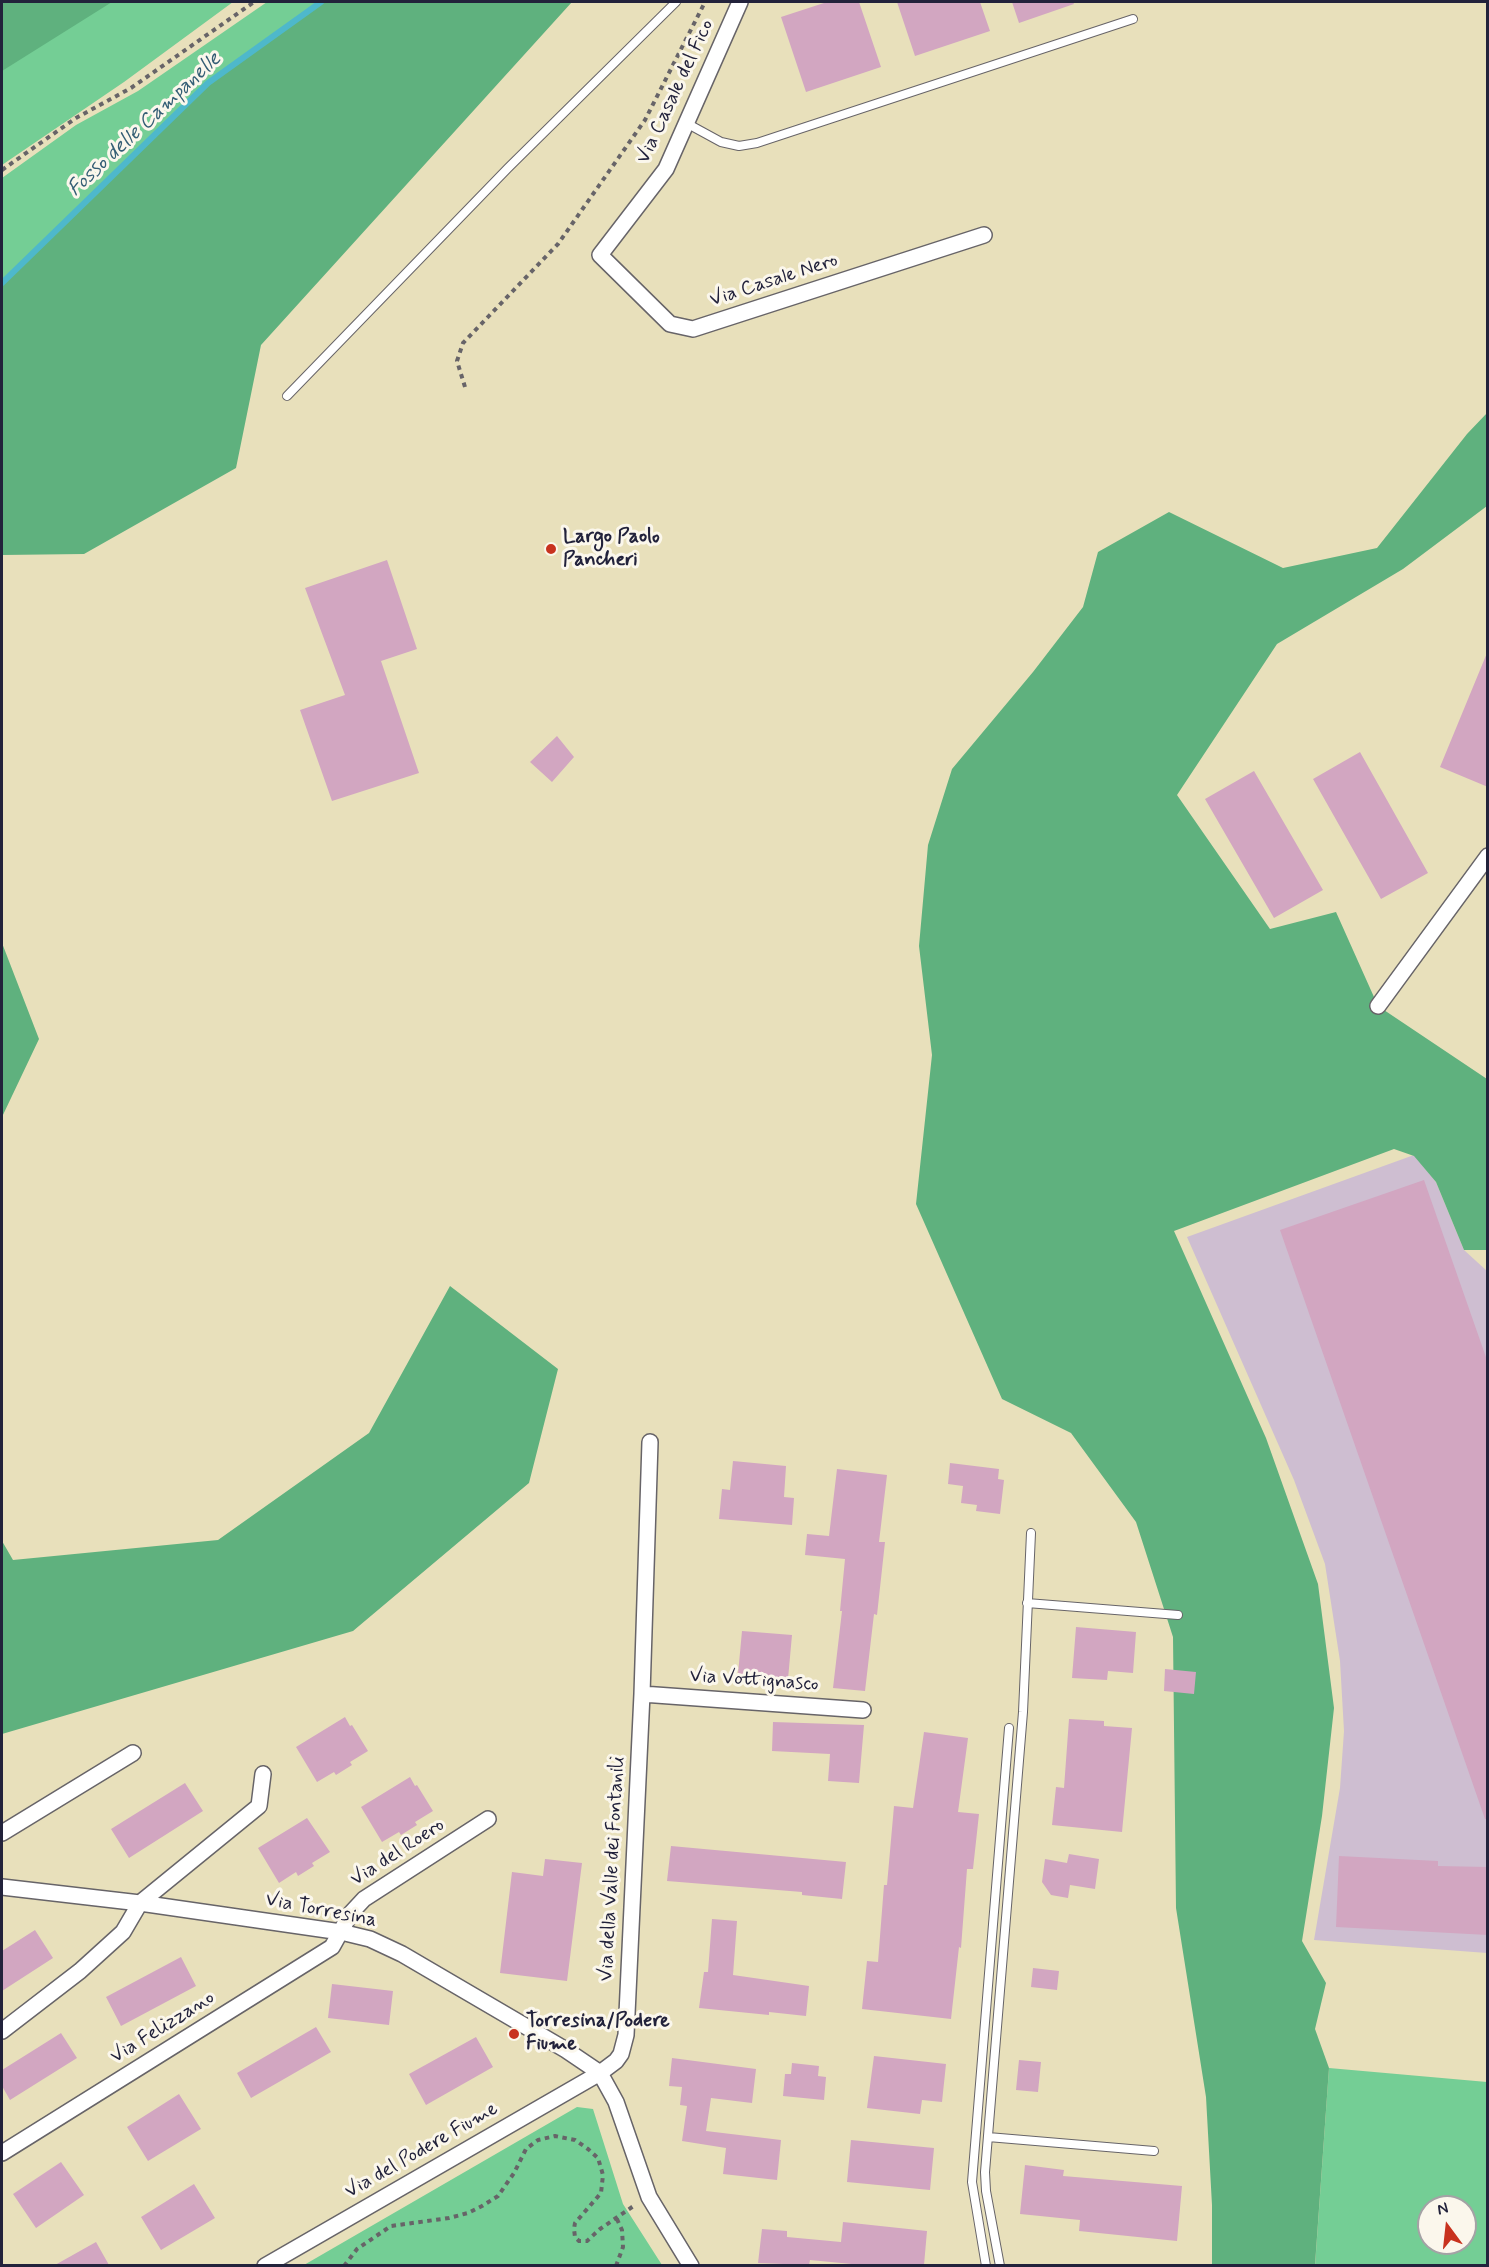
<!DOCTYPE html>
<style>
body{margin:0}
#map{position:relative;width:1489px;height:2267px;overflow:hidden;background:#e8e0bb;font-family:Mynerve,sans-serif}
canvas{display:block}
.frame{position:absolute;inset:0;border:3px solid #22223b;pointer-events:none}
.north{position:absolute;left:1417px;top:2195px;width:60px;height:60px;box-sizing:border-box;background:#fbf7ec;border:2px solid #a4a2a5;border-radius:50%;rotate:345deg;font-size:16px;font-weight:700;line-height:24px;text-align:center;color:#22223b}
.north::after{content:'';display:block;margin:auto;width:21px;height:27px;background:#c8321e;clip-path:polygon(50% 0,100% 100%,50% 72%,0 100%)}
</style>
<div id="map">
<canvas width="1489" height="2267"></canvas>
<div class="frame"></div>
<div class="north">N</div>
</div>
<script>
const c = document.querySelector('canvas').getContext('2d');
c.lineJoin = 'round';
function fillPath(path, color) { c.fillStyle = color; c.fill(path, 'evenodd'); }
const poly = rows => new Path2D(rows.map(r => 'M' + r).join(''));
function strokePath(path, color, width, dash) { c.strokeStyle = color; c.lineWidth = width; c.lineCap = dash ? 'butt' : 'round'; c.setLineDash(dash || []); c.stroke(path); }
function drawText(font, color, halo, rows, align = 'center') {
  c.font = font + ' Mynerve,sans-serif'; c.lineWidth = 6; c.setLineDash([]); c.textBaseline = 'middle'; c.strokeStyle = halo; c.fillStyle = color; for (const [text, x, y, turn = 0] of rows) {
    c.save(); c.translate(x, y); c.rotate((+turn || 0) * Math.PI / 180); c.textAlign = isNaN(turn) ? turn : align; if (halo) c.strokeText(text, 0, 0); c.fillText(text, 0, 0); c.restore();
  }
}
fillPath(poly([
 [1414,1155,1436,1182,1464,1250,1487,1271,1487,1953,1314,1940,1340,1788,1344,1731,1340,1661,1325,1564,1294,1480,1187,1237]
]), '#cebed1');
fillPath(poly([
 [2,2,233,2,124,82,2,165],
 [267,2,321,2,208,83,2,283,2,178,76,125,138,91],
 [1329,2068,1487,2082,1487,2265,1315,2266],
 [1429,2207,1465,2207,1465,2243,1429,2243],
 [577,2107,593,2109,623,2204,662,2265,304,2265]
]), '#74ce95');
fillPath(poly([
 [2,2,112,2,2,71],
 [321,2,572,2,261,345,236,468,84,554,2,555,2,283,208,83],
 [1487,413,1487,506,1403,569,1277,644,1177,795,1270,929,1336,912,1378,1006,1487,1079,1487,1250,1464,1250,1436,1182,1414,1156,1394,1149,1174,1231,1266,1438,1318,1584,1334,1708,1322,1816,1302,1941,1326,1983,1315,2029,1329,2068,1315,2265,1212,2265,1212,2205,1206,2097,1176,1908,1173,1637,1136,1522,1071,1433,1002,1399,916,1204,932,1055,919,946,928,845,952,769,1033,672,1083,607,1098,552,1169,512,1283,568,1377,548,1467,434],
 [2,943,39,1039,2,1117],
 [450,1286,558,1369,529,1483,353,1631,2,1734,2,1541,13,1560,218,1540,369,1433]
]), '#5fb17e');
strokePath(poly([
 [2,283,208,83,321,2]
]), '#4eb8cb', 6);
fillPath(poly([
 [827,2,859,2,881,67,806,92,781,17],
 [897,2,980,2,990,31,915,56],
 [1012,2,1073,2,1074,4,1019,23],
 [387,560,417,649,381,661,419,773,332,801,300,710,345,695,305,588],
 [1487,653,1488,653,1488,787,1440,767],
 [557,736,574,757,552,782,530,762],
 [1360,752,1428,873,1381,899,1313,779],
 [1254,771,1323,890,1274,918,1205,799],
 [1424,1180,1488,1363,1488,1819,1485,1819,1280,1230],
 [733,1461,786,1466,784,1497,794,1498,792,1525,719,1519,722,1489,730,1490],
 [950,1463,999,1469,998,1479,1004,1480,1000,1514,976,1511,977,1505,961,1503,963,1486,948,1484],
 [837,1469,887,1475,879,1542,885,1542,877,1615,874,1614,865,1691,833,1688,842,1611,840,1611,845,1559,805,1555,807,1534,829,1536],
 [1076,1627,1136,1632,1133,1673,1108,1671,1107,1680,1072,1678],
 [742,1631,792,1635,788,1679,738,1674],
 [1165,1669,1196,1672,1194,1694,1164,1691],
 [345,1717,350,1726,352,1725,368,1751,350,1762,352,1765,336,1775,334,1772,317,1782,296,1747],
 [1069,1719,1104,1721,1104,1726,1132,1728,1122,1832,1052,1825,1056,1787,1064,1788],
 [773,1722,864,1725,859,1783,828,1781,830,1754,772,1751],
 [924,1732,968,1738,958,1812,979,1814,973,1869,967,1869,961,1948,959,1947,951,2019,862,2009,867,1961,878,1962,884,1885,887,1885,894,1806,913,1808],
 [410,1777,415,1786,417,1785,433,1811,415,1822,417,1825,401,1835,399,1832,382,1842,361,1807],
 [185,1783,203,1811,129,1858,111,1829],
 [307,1818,330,1852,312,1863,314,1866,298,1876,296,1872,279,1883,258,1848],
 [671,1846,846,1862,842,1899,802,1895,802,1892,667,1881],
 [1069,1854,1099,1859,1095,1889,1070,1885,1068,1898,1051,1895,1042,1882,1045,1859,1067,1863],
 [1339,1856,1438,1861,1438,1866,1488,1867,1488,1935,1336,1927],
 [545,1859,582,1863,567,1981,500,1973,512,1872,543,1876],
 [712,1919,737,1921,733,1975,809,1986,806,2016,769,2012,769,2015,699,2008,704,1972,708,1972],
 [35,1930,53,1958,2,1991,2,1951],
 [181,1957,196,1986,121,2026,106,1997],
 [1033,1968,1059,1971,1057,1990,1031,1987],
 [332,1984,393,1991,389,2025,328,2018],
 [316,2027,331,2052,251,2098,237,2073],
 [61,2033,77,2058,10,2100,2,2086,2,2070],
 [476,2037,493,2067,426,2105,409,2074],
 [874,2056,946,2064,942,2102,922,2100,920,2114,867,2108],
 [672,2058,756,2069,752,2103,711,2098,706,2131,781,2140,777,2180,723,2174,726,2148,682,2141,687,2106,680,2105,682,2087,669,2086],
 [1019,2060,1041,2062,1038,2092,1016,2090],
 [792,2063,819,2066,818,2076,826,2077,824,2100,783,2096,785,2074,791,2074],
 [179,2094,201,2129,148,2161,127,2127],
 [851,2140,934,2148,930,2190,847,2182],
 [61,2162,84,2195,36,2228,13,2194],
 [1025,2165,1064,2170,1063,2176,1182,2186,1177,2241,1079,2231,1080,2220,1020,2214],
 [194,2184,215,2218,161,2250,141,2217],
 [843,2222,927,2231,924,2265,862,2265,810,2260,809,2265,758,2263,762,2229,787,2231,787,2237,841,2242],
 [96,2242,109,2265,55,2265]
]), '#d2a6c1');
const service = poly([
 [688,124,721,142,739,146,757,143,1133,19],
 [287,396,508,168,676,2],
 [1027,1603,1178,1615],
 [988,2137,1154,2151],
 [986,2266,972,2182,1009,1728],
 [1000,2266,986,2191,985,2172,1023,1712,1031,1533]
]);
const minor = poly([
 [740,2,666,169,600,255,670,324,693,329,984,235],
 [1378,1006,1488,856],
 [642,1694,863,1710],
 [2,1833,133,1753],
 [2,1887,140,1903,341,1932,370,1939,402,1954,566,2050,600,2073,616,2102,649,2197,691,2266],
 [2,2031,80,1971,123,1932,140,1903,259,1806,263,1774],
 [2,2153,332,1947,351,1913,364,1899,488,1819],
 [265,2266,600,2073,616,2061,621,2054,626,2035,642,1694,650,1442]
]);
strokePath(service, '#676468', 10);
strokePath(minor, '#676468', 18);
strokePath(poly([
 [2,170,76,118,131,88,254,2],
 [465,387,457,361,463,343,558,244,645,120,705,2],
 [344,2266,357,2249,391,2226,449,2218,468,2213,482,2206,498,2196,514,2173,526,2149,538,2140,555,2136,575,2140,588,2149,598,2158,603,2175,601,2193,575,2223,574,2229,575,2237,579,2241,587,2241,600,2229,635,2205],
 [616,2266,623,2247,622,2230,616,2217]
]), '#676468', 4, [4.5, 4.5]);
strokePath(service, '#fff', 8);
strokePath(minor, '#fff', 15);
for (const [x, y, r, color] of [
 [551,549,6,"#c8321e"],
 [514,2034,6,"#c8321e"]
]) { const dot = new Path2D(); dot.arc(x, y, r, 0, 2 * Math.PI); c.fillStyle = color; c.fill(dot); strokePath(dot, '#fbf7ec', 2); }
drawText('20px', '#22223b', '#fbf7ec', [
 ["Via Casale del Fico",676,92,-65],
 ["Via Casale Nero",774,281,-18],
 ["Via Vottignasco",754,1681,4],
 ["Via del Roero",398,1853,-33],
 ["Via della Valle dei Fontanili",613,1869,-87],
 ["Via Torresina",321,1911,11],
 ["Via Felizzano",163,2028,-32],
 ["Via del Podere Fiume",422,2151,-30]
]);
drawText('bold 20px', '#22223b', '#fbf7ec', [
 ["Largo Paolo",563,538],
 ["Pancheri",563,561],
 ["Torresina/Podere",526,2022],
 ["Fiume",526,2045]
], 'left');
drawText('italic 21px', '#345e75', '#fbf7ec', [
 ["Fosso delle Campanelle",145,125,-43]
]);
</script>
